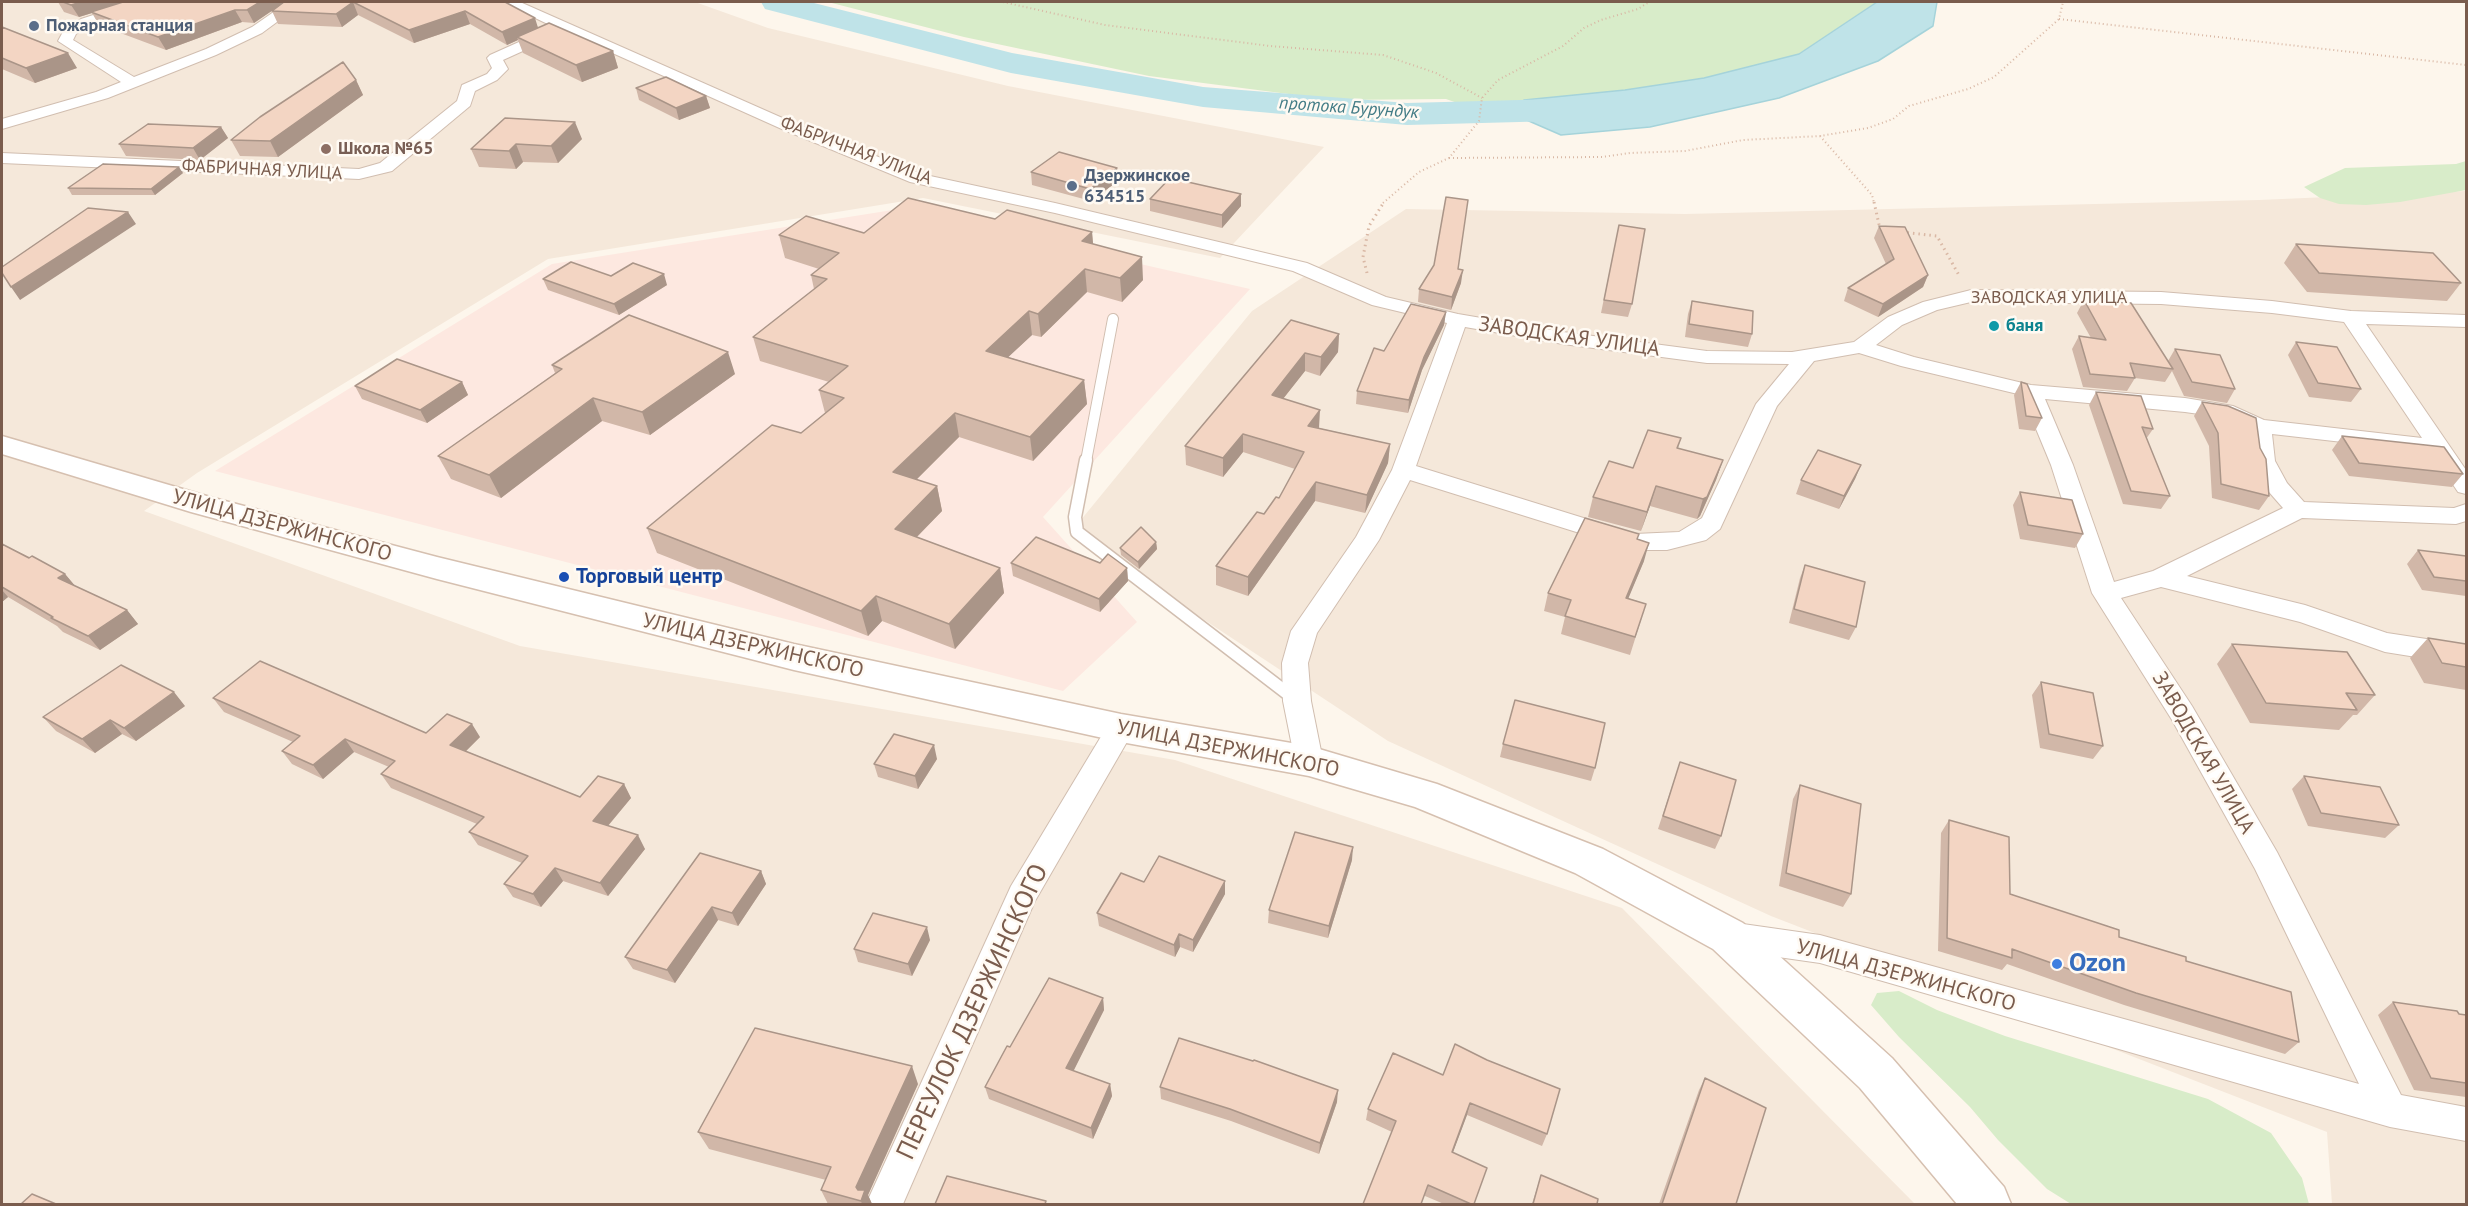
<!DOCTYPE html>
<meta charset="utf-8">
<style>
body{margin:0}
#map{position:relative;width:2468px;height:1206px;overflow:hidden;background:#fdf6ec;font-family:"PT Sans",sans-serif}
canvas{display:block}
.frame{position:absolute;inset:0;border:3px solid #7a5c4d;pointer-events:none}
</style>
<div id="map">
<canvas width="2468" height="1206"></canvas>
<div class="frame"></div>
</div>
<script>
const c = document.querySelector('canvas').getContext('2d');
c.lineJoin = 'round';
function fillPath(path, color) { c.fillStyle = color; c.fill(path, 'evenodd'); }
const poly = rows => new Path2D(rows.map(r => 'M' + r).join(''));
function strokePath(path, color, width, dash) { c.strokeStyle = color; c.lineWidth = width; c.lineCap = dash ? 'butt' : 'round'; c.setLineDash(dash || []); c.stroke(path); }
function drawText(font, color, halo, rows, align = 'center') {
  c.font = font + ' "PT Sans",sans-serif'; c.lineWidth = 5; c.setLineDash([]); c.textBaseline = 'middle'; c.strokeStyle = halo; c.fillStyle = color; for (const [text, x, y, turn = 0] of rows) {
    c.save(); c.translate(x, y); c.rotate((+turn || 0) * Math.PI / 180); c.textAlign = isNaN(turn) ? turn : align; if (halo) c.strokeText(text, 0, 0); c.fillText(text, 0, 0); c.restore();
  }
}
fillPath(poly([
 [8,2,695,2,768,28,1008,86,1324,147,1220,258,923,198,548,259,197,473,144,511,520,646,1175,760,1622,908,1915,1204,2,1204,2,4],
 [2466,191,2466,1204,2332,1204,2327,1132,1771,916,1388,741,1071,532,1252,311,1406,209,1685,214,2259,200]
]), '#f5e8da');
fillPath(poly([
 [899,209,1250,289,1043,517,1137,622,1063,691,215,471,552,264]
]), '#fde8e0');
fillPath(poly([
 [828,2,1877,2,1799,54,1704,78,1625,90,1524,100,1480,111,1446,99,1335,100,1149,76,964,37],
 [2466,161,2466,190,2400,202,2366,205,2339,204,2320,198,2304,187,2345,168,2456,164],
 [1899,991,1937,1010,2005,1036,2208,1099,2271,1133,2302,1178,2309,1204,2071,1204,2047,1189,1998,1140,1970,1107,1899,1037,1871,1005,1877,993]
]), '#d8ecc9');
const water = poly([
 [1877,2,1937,2,1933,26,1878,61,1779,98,1650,127,1561,135,1515,115,1524,100,1625,90,1704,78,1799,54,1877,2]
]);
fillPath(water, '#bfe3e8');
strokePath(water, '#a5d3da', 1.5);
fillPath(poly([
 [761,2,810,2,1012,53,1203,87,1407,103,1594,98,1606,102,1612,109,1606,116,1594,120,1407,125,1203,107,1011,73,765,9,761,2]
]), '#bfe3e8');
const laneFar1 = poly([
 [1086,461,1113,319]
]);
const lane = poly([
 [1086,460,1075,517,1077,532,1296,700]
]);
const street = poly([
 [133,2,153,2,151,5,91,25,76,34,73,40,134,77,206,49,252,27,288,2,304,2,262,33,216,55,108,98,2,129,2,119,96,92,121,82,58,41,65,28,81,19,133,2],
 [502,2,520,2,796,124,921,174,1055,203,1307,263,1386,297,1458,314,1563,332,1707,351,1792,352,1854,342,1888,317,1923,302,1971,290,2161,292,2272,301,2351,311,2466,315,2466,327,2366,324,2466,470,2466,494,2458,492,2431,452,2272,434,2275,461,2287,483,2304,502,2454,508,2466,504,2466,521,2456,524,2302,518,2187,576,2305,605,2387,633,2466,645,2466,665,2385,652,2300,622,2161,587,2121,598,2192,706,2277,852,2401,1095,2466,1107,2466,1141,2390,1127,1820,963,1729,950,1718,946,1713,936,1718,926,1729,922,1820,935,2359,1084,2255,869,2172,720,2092,593,2051,465,2022,395,1901,366,1859,353,1814,361,1777,406,1720,529,1706,540,1667,550,1634,550,1410,480,1379,540,1317,633,1308,663,1311,701,1323,761,1319,769,1309,772,1299,769,1295,761,1283,701,1282,663,1291,631,1356,537,1392,470,1447,323,1372,305,1293,271,1055,213,910,182,784,130,559,29,560,32,558,35,503,60,508,69,497,80,475,91,470,106,392,171,359,179,2,163,2,153,359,169,380,163,457,101,462,85,487,74,492,68,487,58,490,55,548,29,556,28,502,2],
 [1971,302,2161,304,2272,313,2344,322,2422,438,2264,420,2233,406,2185,398,2031,385,1914,357,1876,345,1902,325,1937,310,1971,302],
 [1465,327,1563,344,1707,363,1789,364,1756,404,1702,518,1679,532,1635,534,1416,466,1465,327],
 [2045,399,2185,412,2220,417,2249,430,2253,461,2269,492,2283,508,2153,571,2114,582,2073,465,2045,399],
 [1121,717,1131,720,1135,728,1035,901,903,1204,866,1204,1011,886,1111,720,1121,717]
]);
const secondary = poly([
 [2,436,210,497,437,557,794,644,1121,714,1309,746,1437,784,1603,849,1743,923,1892,1058,2004,1187,2011,1204,1957,1204,1860,1088,1713,949,1575,873,1415,807,1309,776,1121,742,794,670,437,579,191,512,2,454,2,436]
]);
strokePath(laneFar1, '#d1beb0', 12);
strokePath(lane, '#d1beb0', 15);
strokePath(street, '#d1beb0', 2);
strokePath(secondary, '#d6c0b0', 3);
strokePath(poly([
 [1003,2,1105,25,1270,46,1383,55,1436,73,1482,98],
 [2059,19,2466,65],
 [1820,136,1872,195,1874,203],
 [1449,158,1602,157,1630,153,1685,151,1743,140,1820,136,1868,128,1893,119,1909,106,1968,89,1994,77,2059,19,2063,2],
 [1383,203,1419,172,1449,158,1479,121,1482,98,1498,80,1563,46,1584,28,1601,20,1638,9,1649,2]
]), '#d9b8a5', 2, [1, 3]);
strokePath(poly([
 [1874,202,1880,229],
 [1902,232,1937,236,1960,277],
 [1367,273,1363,257,1369,226,1384,202]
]), '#d9b8a5', 3, [1.5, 4]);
strokePath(laneFar1, '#fff', 10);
strokePath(lane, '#fff', 12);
fillPath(street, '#fff');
fillPath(secondary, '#fff');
fillPath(poly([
 [58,2,505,2,538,27,613,51,618,68,582,82,523,53,518,40,507,45,470,24,414,43,358,15,342,27,278,24,272,11,274,9,254,23,242,22,166,50,99,25,92,13,79,17,64,12],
 [2,27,77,68,35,83,2,69],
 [356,80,363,95,278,157,240,156,231,140],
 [636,88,706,96,710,108,679,120,639,100],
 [505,118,582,139,558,163,523,162,516,169,479,167,471,149],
 [221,127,228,138,200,160,126,156,119,144],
 [1117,168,1118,181,1091,201,1032,185,1031,172],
 [183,173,155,195,72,195,68,188],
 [1241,194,1241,206,1222,228,1150,211,1150,199],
 [995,219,1092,232,1093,244,1143,280,1122,302,1087,292,1041,337,1032,335,1008,357,1084,380,1087,404,1033,461,959,437,916,480,937,486,942,511,917,537,1000,568,1004,593,955,649,882,621,868,636,657,553,647,528,801,433,825,413,819,390,829,382,760,361,753,337,814,289,811,275,819,269,785,258,779,235,864,233],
 [1619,225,1632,304,1628,317,1601,313],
 [1879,226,1928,275,1923,287,1878,317,1844,301,1848,288,1886,264,1874,238],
 [2296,244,2461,283,2447,301,2307,292,2284,263],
 [1458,269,1461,283,1451,310,1418,302,1419,289],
 [611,276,667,285,619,315,548,290,543,279],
 [2084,300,2168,361,2175,349,2235,389,2227,403,2184,396,2172,371,2165,382,2135,378,2127,391,2083,387,2072,349,2079,336,2091,338,2077,313],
 [1692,301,1752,334,1748,347,1685,337,1688,314],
 [1446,312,1444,325,1422,370,1408,413,1356,404,1357,391,1384,351],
 [1291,320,1339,334,1338,352,1320,376,1305,371,1283,399,1319,428,1390,444,1388,463,1365,513,1315,501,1248,596,1216,585,1216,566,1264,514,1279,498,1295,469,1243,452,1223,477,1186,465,1185,446],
 [2296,342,2361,389,2351,402,2309,397,2288,355],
 [552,365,735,374,650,435,602,421,501,498,451,479,438,456,555,373],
 [462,382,468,395,427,423,362,399,355,386],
 [2021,382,2042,418,2035,431,2019,429,2014,395],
 [2096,392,2153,429,2146,439,2170,496,2161,509,2123,504,2089,405],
 [2202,402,2269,496,2259,510,2212,498,2209,446,2194,416],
 [2342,436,2463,474,2452,487,2349,476,2332,450],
 [1681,438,1678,449,1723,460,1716,480,1700,516,1697,519,1650,506,1641,531,1588,517,1593,497,1633,468],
 [1861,465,1855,479,1839,509,1796,494,1801,480],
 [2020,492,2083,534,2075,548,2020,539,2013,505],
 [1638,539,1644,561,1628,598,1646,604,1630,655,1561,634,1565,617,1544,611,1548,593],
 [1156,542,1157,549,1139,569,1121,555,1120,548],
 [2,544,65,574,75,586,127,610,138,624,100,650,63,632,57,626,8,597,2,602],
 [2418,550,2466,556,2466,596,2422,590,2407,564],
 [1011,563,1100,563,1127,568,1128,581,1100,612,1013,576],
 [1805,565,1856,627,1849,640,1789,623,1800,578],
 [2428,638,2466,644,2466,690,2424,683,2410,658],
 [2232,644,2375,695,2357,715,2353,715,2339,730,2250,723,2217,664],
 [2041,682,2103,746,2093,759,2040,748,2032,695],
 [213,698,426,733,480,737,466,751,580,797,624,784,631,798,608,826,645,849,608,896,563,881,541,907,513,897,504,884,522,863,478,845,469,832,477,824,391,788,381,774,389,767,354,752,323,779,292,764,282,751,293,742,224,712],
 [185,706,136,741,122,734,95,753,56,731,43,717],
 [1503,744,1595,768,1591,781,1500,757],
 [937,759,918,789,878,777,874,764],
 [1680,762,1721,836,1715,849,1658,829],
 [2304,776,2399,825,2385,838,2308,826,2292,789],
 [1800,785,1851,894,1843,907,1779,886,1793,799],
 [1949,820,2010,894,2119,937,2186,961,2299,1042,2285,1054,2124,1005,2007,964,2002,970,1938,951,1941,833],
 [1352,860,1328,938,1268,923,1269,910],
 [761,871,766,884,738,926,718,920,675,983,633,969,625,957],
 [1225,881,1225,894,1193,952,1180,947,1175,957,1099,926,1097,913,1144,882],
 [930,940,912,976,858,962,854,949],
 [1103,998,1104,1010,1073,1071,1110,1084,1112,1096,1093,1139,989,1099,985,1087,1010,1047],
 [2393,1002,2466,1015,2466,1097,2414,1090,2378,1015],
 [1393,1053,1547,1134,1542,1146,1467,1115,1453,1152,1474,1204,1444,1204,1425,1196,1392,1132,1366,1120,1368,1109],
 [1253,1061,1337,1102,1319,1154,1231,1121,1161,1099,1160,1087],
 [1705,1078,1736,1204,1659,1204,1699,1090],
 [918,1084,868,1195,872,1204,828,1204,821,1190,826,1180,709,1149,698,1132],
 [1541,1175,1597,1204,1532,1204]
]), '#d1b7a8');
fillPath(poly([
 [81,2,127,2,91,12,92,13,79,17,71,5],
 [260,2,285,2,254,23,247,10],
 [353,2,358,15,342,27,336,14],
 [235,10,242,22,166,50,158,37],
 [465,11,470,24,414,43,409,30],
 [535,18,539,31,517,37,518,40,507,45,502,32],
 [613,51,618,68,582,82,576,65],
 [68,53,77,68,35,83,26,68],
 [356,80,363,95,278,157,270,141],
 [706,96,710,108,679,120,676,108],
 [575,122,582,139,558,163,551,146],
 [221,127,228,138,200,160,193,148],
 [516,144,523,162,516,169,509,151],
 [179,167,183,173,155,195,151,189],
 [1117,168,1118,181,1091,201,1090,189],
 [1241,194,1241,206,1222,228,1222,215],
 [128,212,136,224,20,300,11,287],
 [1092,232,1094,255,1082,241],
 [1142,257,1143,280,1122,302,1120,278],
 [1085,269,1087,292,1041,337,1038,314],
 [1463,270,1461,283,1451,310,1452,297],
 [664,274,667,285,619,315,614,304],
 [1928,275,1923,287,1878,317,1883,304],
 [1029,311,1032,335,989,375,986,351],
 [1446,312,1444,325,1422,370,1408,413,1409,400,1424,357],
 [1339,334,1338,352,1320,376,1321,357],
 [728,352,735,374,650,435,642,412],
 [1305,353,1305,371,1271,414,1272,395],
 [1084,380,1087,404,1033,461,1030,437],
 [462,382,468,395,427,423,420,410],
 [593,398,602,421,501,498,489,475],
 [1320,410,1319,428,1308,426],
 [955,413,959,437,899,497,893,472],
 [1243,434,1243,452,1223,477,1223,458],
 [1390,444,1388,463,1365,513,1367,495],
 [1723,460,1716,480,1700,516,1697,519,1703,499],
 [1861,465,1855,479,1839,509,1844,496],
 [1316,482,1315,501,1248,596,1248,577],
 [937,486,942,511,900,554,895,529],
 [1656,486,1650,506,1641,531,1647,512],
 [1156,542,1157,549,1139,569,1138,562],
 [1649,543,1644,561,1621,616,1626,598],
 [1000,568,1004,593,955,649,949,624],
 [1127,568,1128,581,1100,612,1099,599],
 [65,574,76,587,58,578],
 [2,590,8,597,2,602],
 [876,596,882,621,868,636,861,611],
 [127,610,138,624,100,650,88,636],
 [174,692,185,706,136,741,124,728],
 [110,720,122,734,95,753,82,739],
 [472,724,480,737,459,758,450,745],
 [345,739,354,752,323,779,313,765],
 [934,745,937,759,918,789,915,776],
 [624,784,631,798,601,834,593,821],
 [638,835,645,849,608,896,600,883],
 [1353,847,1352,860,1328,938,1329,926],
 [555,868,563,881,541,907,533,894],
 [761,871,766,884,738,926,732,913],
 [1225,881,1225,894,1193,952,1193,940],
 [712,907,718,920,675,983,667,970],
 [927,927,930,940,912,976,908,964],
 [1179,934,1180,947,1175,957,1174,945],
 [1103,998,1104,1010,1069,1080,1066,1068],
 [912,1066,918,1084,868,1195,872,1204,862,1204,856,1187],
 [1110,1084,1112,1096,1093,1139,1091,1128],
 [1338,1090,1337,1102,1319,1154,1320,1143],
 [1470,1103,1467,1115,1449,1163,1452,1152]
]), '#aa9588');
const building = poly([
 [63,2,81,2,71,5,63,2],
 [123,2,260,2,247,10,235,10,158,37,91,12,123,2],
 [284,2,505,2,535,18,502,32,465,11,409,30,353,2,336,14,272,11,284,2],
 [549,23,613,51,576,65,517,37,549,23],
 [2,27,68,53,26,68,2,58,2,27],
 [343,62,356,80,270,141,231,140,260,117,343,62],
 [666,77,706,96,676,108,636,88,666,77],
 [505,118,575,122,551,146,516,144,509,151,471,149,505,118],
 [148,124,221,127,193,148,119,144,148,124],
 [1059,152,1117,168,1090,189,1031,172,1059,152],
 [103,164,179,167,151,189,68,188,103,164],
 [1170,178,1241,194,1222,215,1150,199,1170,178],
 [1446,197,1468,200,1458,269,1463,270,1452,297,1419,289,1434,265,1446,197],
 [908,198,995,219,1007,210,1092,232,1082,241,1142,257,1120,278,1085,269,1038,314,1029,311,986,351,1084,380,1030,437,955,413,893,472,937,486,895,529,1000,568,949,624,876,596,861,611,647,528,772,425,801,433,844,398,819,390,848,366,753,337,827,279,811,275,839,253,779,235,806,216,864,233,908,198],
 [88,208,128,212,11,287,2,273,2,267,88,208],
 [1619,225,1645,229,1632,304,1604,300,1619,225],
 [1879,226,1905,227,1928,275,1883,304,1848,288,1894,259,1879,226],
 [2296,244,2433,253,2461,283,2319,273,2296,244],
 [571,262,611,276,633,263,664,274,614,304,543,279,571,262],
 [2084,300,2131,303,2173,369,2130,363,2135,378,2090,374,2079,336,2106,340,2084,300],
 [1692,301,1753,311,1752,334,1689,324,1692,301],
 [1411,304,1446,312,1424,357,1409,400,1357,391,1374,348,1384,351,1411,304],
 [629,315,728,352,642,412,593,398,489,475,438,456,562,369,552,365,629,315],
 [1291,320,1339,334,1321,357,1305,353,1272,395,1320,410,1308,426,1390,444,1367,495,1316,482,1248,577,1216,566,1257,512,1264,514,1276,497,1279,498,1304,452,1243,434,1223,458,1185,446,1291,320],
 [2296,342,2337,347,2361,389,2318,383,2296,342],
 [2175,349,2220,355,2235,389,2192,382,2175,349],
 [397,359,462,382,420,410,355,386,397,359],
 [2021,382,2027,384,2042,418,2026,416,2021,382],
 [2096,392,2141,396,2153,429,2142,427,2170,496,2131,491,2096,392],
 [2202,402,2228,406,2256,418,2260,448,2266,459,2269,496,2221,484,2218,433,2202,402],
 [1648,430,1681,438,1677,448,1723,460,1707,497,1703,499,1656,486,1647,512,1593,497,1609,461,1633,468,1648,430],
 [2342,436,2444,447,2463,474,2359,463,2342,436],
 [1818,450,1861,465,1844,496,1801,480,1818,450],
 [2020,492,2072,500,2083,534,2028,525,2020,492],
 [1585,518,1639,534,1637,539,1649,543,1626,598,1646,604,1635,637,1565,616,1571,600,1548,593,1585,518],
 [1141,527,1156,542,1138,562,1120,548,1141,527],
 [1036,537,1100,563,1108,554,1127,568,1099,599,1011,563,1036,537],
 [2,544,29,558,32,556,65,574,58,578,127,610,88,636,51,618,53,617,2,587,2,544],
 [2418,550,2466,556,2466,581,2434,577,2418,550],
 [1805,565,1865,582,1856,627,1794,609,1805,565],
 [2428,638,2466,644,2466,667,2442,663,2428,638],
 [2232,644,2347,652,2375,695,2346,693,2357,710,2266,703,2232,644],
 [260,661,426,733,447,714,472,724,450,745,580,797,598,776,624,784,593,821,638,835,600,883,555,868,533,894,504,884,528,856,469,832,484,817,381,774,395,761,345,739,313,765,282,751,300,736,213,698,260,661],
 [121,665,174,692,124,728,110,720,82,739,43,717,121,665],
 [2041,682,2093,693,2103,746,2049,734,2041,682],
 [1515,700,1605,723,1595,768,1503,744,1515,700],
 [894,734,934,745,915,776,874,764,894,734],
 [1680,762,1736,780,1721,836,1663,816,1680,762],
 [2304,776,2380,787,2399,825,2321,813,2304,776],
 [1800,785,1861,804,1851,894,1786,873,1800,785],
 [1949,820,2009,837,2010,894,2119,930,2119,937,2186,957,2186,961,2291,992,2299,1042,2136,993,2012,949,2012,958,1947,938,1949,820],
 [1295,832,1353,847,1329,926,1269,910,1295,832],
 [700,853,761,871,732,913,712,907,667,970,625,957,700,853],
 [1159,856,1225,881,1193,940,1179,934,1174,945,1097,913,1121,873,1144,882,1159,856],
 [873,913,927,927,908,964,854,949,873,913],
 [1049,978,1103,998,1066,1068,1110,1084,1091,1128,985,1087,1007,1046,1010,1047,1049,978],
 [2393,1002,2457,1011,2459,1014,2466,1015,2466,1083,2431,1078,2393,1002],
 [755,1028,912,1066,856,1187,858,1190,865,1190,861,1201,821,1190,831,1167,698,1132,755,1028],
 [1179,1038,1253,1061,1254,1060,1338,1090,1320,1143,1230,1109,1160,1087,1179,1038],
 [1455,1044,1487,1060,1560,1089,1547,1134,1470,1103,1452,1152,1487,1168,1474,1204,1471,1204,1428,1185,1421,1204,1363,1204,1396,1121,1368,1109,1393,1053,1443,1075,1455,1044],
 [1705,1078,1766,1108,1736,1204,1662,1204,1705,1078],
 [1541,1175,1598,1199,1597,1204,1533,1204,1541,1175],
 [947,1176,1046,1201,1045,1204,935,1204,947,1176],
 [32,1194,56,1204,21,1204,32,1194]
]);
fillPath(building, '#f3d5c3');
strokePath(building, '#aa9588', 1.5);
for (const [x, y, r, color] of [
 [34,26,6,"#5c6f8a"],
 [326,149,6,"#8d6e63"],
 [1072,186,6,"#5c6f8a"],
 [1994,326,6,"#0f9aa8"],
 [564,577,6,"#1a4fb4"],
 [2057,964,6,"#3f7fe0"]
]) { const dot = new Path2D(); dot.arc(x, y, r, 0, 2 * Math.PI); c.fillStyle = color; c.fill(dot); strokePath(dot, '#fffaf3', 2); }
drawText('bold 18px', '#4e5e75', '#fffaf3', [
 ["Пожарная станция",46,26],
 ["Дзержинское",1084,176],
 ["634515",1084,197]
], 'left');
drawText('italic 18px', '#437c86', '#fffaf3', [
 ["протока Бурундук",1349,108,4]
]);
drawText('bold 18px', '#785e54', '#fffaf3', [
 ["Школа №65",338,149]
], 'left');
drawText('18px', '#7a5c4d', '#fffaf3', [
 ["ФАБРИЧНАЯ УЛИЦА",856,151,21],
 ["ФАБРИЧНАЯ УЛИЦА",262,170,3],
 ["ЗАВОДСКАЯ УЛИЦА",2049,298]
]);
drawText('bold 18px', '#0d838f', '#fffaf3', [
 ["баня",2006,326]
], 'left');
drawText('21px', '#7a5c4d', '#fffaf3', [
 ["ЗАВОДСКАЯ УЛИЦА",1569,337,8],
 ["УЛИЦА ДЗЕРЖИНСКОГО",282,526,15],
 ["УЛИЦА ДЗЕРЖИНСКОГО",753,646,13],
 ["УЛИЦА ДЗЕРЖИНСКОГО",1228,749,11],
 ["ЗАВОДСКАЯ УЛИЦА",2203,753,60],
 ["УЛИЦА ДЗЕРЖИНСКОГО",1906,976,15]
]);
drawText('bold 21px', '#164399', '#fffaf3', [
 ["Торговый центр",576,577]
], 'left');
drawText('bold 26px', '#366cbe', '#fffaf3', [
 ["Ozon",2069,964]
], 'left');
drawText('26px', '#7a5c4d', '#fffaf3', [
 ["ПЕРЕУЛОК ДЗЕРЖИНСКОГО",973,1012,-65]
]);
</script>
